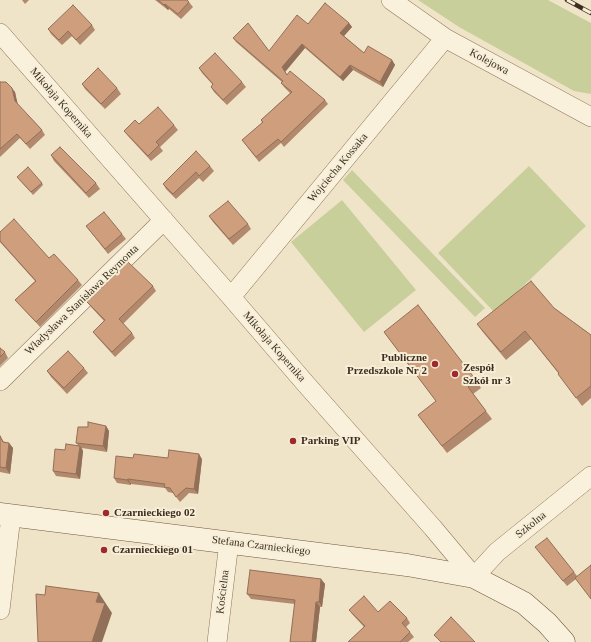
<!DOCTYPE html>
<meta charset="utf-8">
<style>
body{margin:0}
canvas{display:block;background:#f0e4c8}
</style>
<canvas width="591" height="642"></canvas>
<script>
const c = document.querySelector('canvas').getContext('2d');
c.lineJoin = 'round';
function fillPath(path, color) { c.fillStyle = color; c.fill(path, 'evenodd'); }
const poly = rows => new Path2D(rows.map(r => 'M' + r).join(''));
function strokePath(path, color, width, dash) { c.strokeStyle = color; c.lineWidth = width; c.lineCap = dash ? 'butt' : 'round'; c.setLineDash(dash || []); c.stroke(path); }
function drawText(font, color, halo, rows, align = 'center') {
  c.font = font + ' "Times New Roman",serif'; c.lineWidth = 4; c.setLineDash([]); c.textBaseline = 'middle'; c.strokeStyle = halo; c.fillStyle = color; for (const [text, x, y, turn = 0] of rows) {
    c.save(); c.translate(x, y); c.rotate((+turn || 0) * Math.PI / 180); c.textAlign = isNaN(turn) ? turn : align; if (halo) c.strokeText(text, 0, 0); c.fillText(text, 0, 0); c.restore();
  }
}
fillPath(poly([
 [418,0,548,0,591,23,591,94,574,91,459,27],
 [529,166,586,226,495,313,438,253],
 [352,170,485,308,475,317,343,180],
 [342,200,416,290,364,332,291,242]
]), '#c9cf9b');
const street = poly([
 [391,0,445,38,591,117],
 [0,33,231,297,305,383,433,528,474,577,497,552,591,476],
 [231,297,445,38],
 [0,381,164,220],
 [0,610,11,516],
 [217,642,229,542]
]);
const secondary = poly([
 [0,514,407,565,474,577,524,603,547,623,564,642]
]);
strokePath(street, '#8d765c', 20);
strokePath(secondary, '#6f573f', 23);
strokePath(street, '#faf1dc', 19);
strokePath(secondary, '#faf1dc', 22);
const rail = poly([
 [567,0,591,13]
]);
strokePath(rail, '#3d2e20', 4.5);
strokePath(rail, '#f7eed8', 3, [9]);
fillPath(poly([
 [22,0,29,0,25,4],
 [155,0,187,0,189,2,193,7,181,19,169,9,168,10],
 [349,23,352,27,344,36,364,53,392,60,395,65,383,87,353,70,343,81,305,48,285,72,287,75,325,100,328,104,284,147,281,143,259,162,242,140,262,123,261,120,290,93,284,87,281,83,282,82,236,42,233,38,269,51,308,24],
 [92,25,95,30,80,45,72,36,62,45,51,34,48,29],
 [199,68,242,82,246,87,227,105,214,92,211,87,213,85,202,73],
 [0,82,15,92,17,104,42,130,45,135,30,149,20,138,0,157],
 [82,84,117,88,121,94,105,109,85,89],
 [139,124,174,125,178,130,160,147,163,151,151,161,128,136,124,131],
 [51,155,96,183,100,189,89,198,54,161],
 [210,166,214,171,203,182,199,178,176,199,166,189,163,184],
 [17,177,42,183,43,185,33,195],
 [209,216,248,224,251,229,233,245,213,222],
 [86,226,122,234,126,239,108,254],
 [0,232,49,258,78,280,82,285,40,327,19,304,15,300,35,281,0,242],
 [153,286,156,291,123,324,132,333,135,338,115,357,97,337,93,332,104,321,91,307,87,302],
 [554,308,591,335,591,398,582,406,559,374,531,339,506,360,482,331,477,324],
 [384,332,476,380,481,388,473,394,492,419,447,453,418,415,436,401],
 [0,348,5,352,8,358,0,366],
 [84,368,88,373,67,394,51,377,47,371],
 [106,426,109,431,107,452,82,448,83,451,80,479,56,476,53,471,65,450,78,445,76,443,88,427],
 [0,436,4,442,9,443,13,448,10,474,0,472],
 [168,458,202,459,198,494,189,493,180,502,173,493,168,492,165,488,131,484,131,485,117,483,114,478],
 [535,547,574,572,577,576,576,579,567,586],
 [321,579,325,584,322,607,320,607,316,642,290,642,295,604,251,599,247,594],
 [349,610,378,612,407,618,410,623,406,627,414,637,408,642,348,642,364,627,352,614]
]), '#b2896c');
fillPath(poly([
 [165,4,169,9,168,10,164,5],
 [349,23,352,27,343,37,340,33],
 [302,44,305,48,285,72,282,67],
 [392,60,395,65,383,87,380,82],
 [350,65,353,70,343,81,340,77],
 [12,88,15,92,18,105,15,101],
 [106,426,109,431,107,452,103,446],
 [9,443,13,448,10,474,6,468],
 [80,446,83,451,80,479,76,474],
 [199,454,202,459,198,494,194,489],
 [128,479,131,484,131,485,127,480],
 [321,579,325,584,322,607,319,602],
 [99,593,112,613,102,642,92,642,96,602],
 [316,602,320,607,316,642,312,642]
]), '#916f58');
const building = poly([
 [158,0,187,0,189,2,178,14,165,4,164,5,158,0],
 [325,3,349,23,340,33,364,53,368,46,392,60,380,82,350,65,340,77,302,44,282,67,287,75,290,71,325,100,281,142,278,139,256,157,242,140,263,122,261,120,292,92,281,83,283,81,233,38,248,23,269,51,297,15,308,24,325,3],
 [73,5,92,25,76,40,68,31,59,40,48,29,73,5],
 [215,53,242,82,223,100,211,87,213,84,199,68,215,53],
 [98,68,117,88,101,104,82,84,98,68],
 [0,82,6,82,12,88,15,101,42,130,26,144,17,134,0,149,0,82],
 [158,107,174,125,156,142,159,145,148,156,124,131,135,120,139,124,158,107],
 [60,147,96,183,86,193,51,155,60,147],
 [196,151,210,166,199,176,196,172,173,194,163,184,196,151],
 [28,167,42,183,31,192,17,177,28,167],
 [228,201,248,224,229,239,209,216,228,201],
 [104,212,122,234,105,249,86,226,104,212],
 [14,219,49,258,54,254,78,280,36,322,15,300,36,281,0,241,0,232,14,219],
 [128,262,153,286,119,319,132,333,112,352,93,332,105,320,87,302,128,262],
 [531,281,554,308,591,335,591,386,576,398,558,374,559,373,525,331,501,352,477,324,531,281],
 [418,305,476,380,468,387,486,411,442,446,418,415,436,401,384,332,418,305],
 [0,348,5,352,0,357,0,348],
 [68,351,84,368,64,388,47,371,68,351],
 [88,422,106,426,103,446,76,443,78,427,88,427,88,422],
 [0,436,3,442,9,443,6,468,0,467,0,436],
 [66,444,80,446,76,474,53,471,55,449,65,450,66,444],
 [169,450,199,454,194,489,186,488,176,497,170,488,164,487,165,484,128,479,127,480,114,478,116,456,133,458,134,454,168,458,169,450],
 [547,538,574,572,563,581,535,547,547,538],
 [591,565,591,599,575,578,591,565],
 [250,570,321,579,319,602,316,602,312,642,290,642,295,600,247,594,250,570],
 [46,586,99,593,96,602,105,603,92,642,38,642,36,594,45,595,46,586],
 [364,596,378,612,390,601,407,618,402,623,410,632,400,642,348,642,365,626,349,610,364,596],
 [451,617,475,642,441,642,434,635,451,617]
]);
fillPath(building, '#cf9f7d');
strokePath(building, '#916f58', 1);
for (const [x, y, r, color] of [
 [435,364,4,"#9e2a2b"],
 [455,374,4,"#9e2a2b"],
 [293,441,4,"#9e2a2b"],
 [106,513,4,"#9e2a2b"],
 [104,550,4,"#9e2a2b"]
]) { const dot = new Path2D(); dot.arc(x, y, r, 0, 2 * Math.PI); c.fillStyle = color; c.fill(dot); strokePath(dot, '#f7eed8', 1.5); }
drawText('11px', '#3d2e20', '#f7eed8', [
 ["Kolejowa",489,62,28],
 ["Mikołaja Kopernika",61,103,49],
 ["Wojciecha Kossaka",338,168,-50],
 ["Władysława Stanisława Reymonta",82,300,-44],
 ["Mikołaja Kopernika",274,347,49],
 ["Szkolna",531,525,-39],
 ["Stefana Czarnieckiego",261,546,7],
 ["Kościelna",223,592,-83]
]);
drawText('bold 11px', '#3d2e20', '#f7eed8', [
 ["Publiczne",427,358,"right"],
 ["Przedszkole Nr 2",427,371,"right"],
 ["Zespół",463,368],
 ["Szkół nr 3",463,381],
 ["Parking VIP",301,441],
 ["Czarnieckiego 02",114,513],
 ["Czarnieckiego 01",112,550]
], 'left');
</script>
